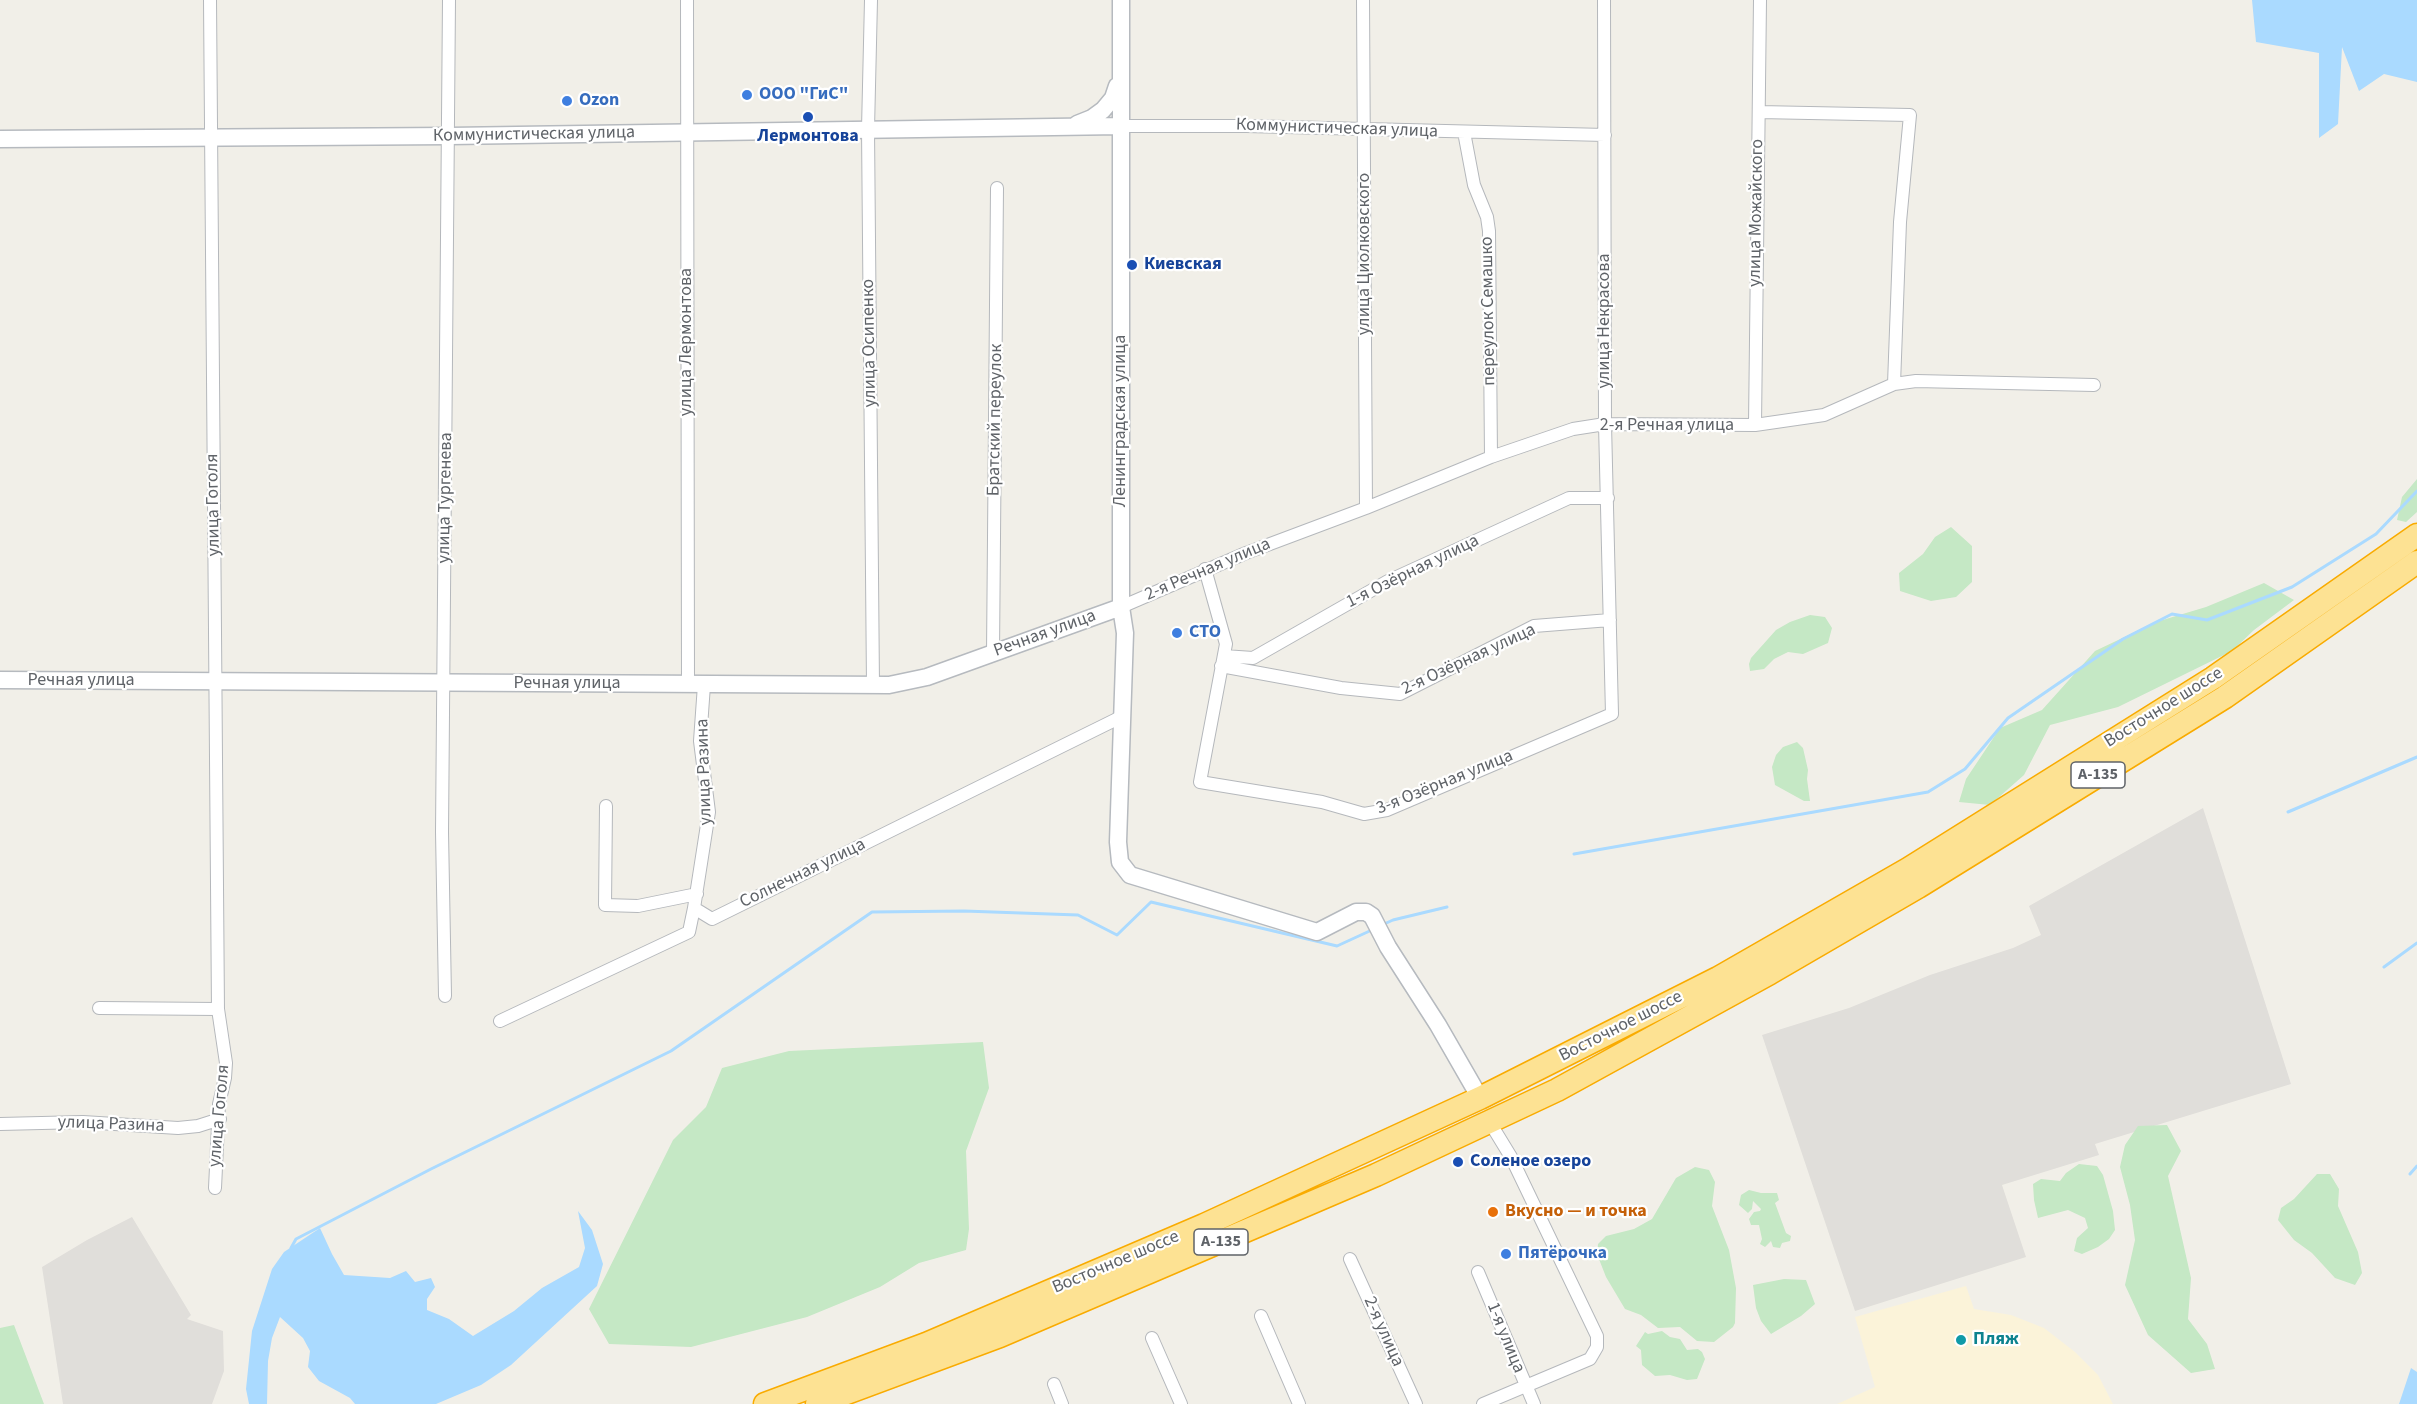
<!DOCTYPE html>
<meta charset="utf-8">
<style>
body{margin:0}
canvas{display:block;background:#f1efe8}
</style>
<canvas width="2417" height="1404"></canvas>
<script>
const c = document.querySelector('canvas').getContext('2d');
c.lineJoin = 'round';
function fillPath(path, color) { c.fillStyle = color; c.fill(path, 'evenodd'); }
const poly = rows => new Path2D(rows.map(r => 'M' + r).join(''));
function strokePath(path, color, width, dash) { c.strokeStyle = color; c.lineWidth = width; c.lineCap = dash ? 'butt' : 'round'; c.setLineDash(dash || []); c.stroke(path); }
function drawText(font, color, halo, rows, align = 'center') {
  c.font = font + ' "Source Sans 3",sans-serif'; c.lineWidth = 4.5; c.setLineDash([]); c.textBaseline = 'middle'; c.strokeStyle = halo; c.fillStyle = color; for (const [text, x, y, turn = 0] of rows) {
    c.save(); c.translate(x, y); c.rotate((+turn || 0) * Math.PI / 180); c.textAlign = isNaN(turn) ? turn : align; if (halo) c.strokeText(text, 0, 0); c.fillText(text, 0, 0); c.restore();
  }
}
fillPath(poly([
 [2203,808,2291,1084,2095,1144,2099,1155,2002,1185,2026,1257,1855,1311,1762,1035,1849,1008,1930,975,2013,948,2041,935,2029,906],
 [132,1217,191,1315,187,1319,223,1331,224,1371,212,1404,63,1404,42,1267,87,1240]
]), '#e0deda');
fillPath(poly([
 [2417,479,2417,512,2406,522,2397,520,2402,497],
 [1951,527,1972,546,1972,582,1956,597,1931,601,1900,591,1899,573,1923,554,1935,537],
 [2264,583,2294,600,2254,630,2232,651,2118,707,2050,725,2024,775,1990,805,1959,802,1966,779,2000,728,2042,710,2095,651,2156,622,2206,607],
 [1810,615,1825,617,1832,628,1828,643,1803,654,1788,652,1774,659,1764,669,1750,671,1749,664,1751,658,1776,630,1790,622],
 [1797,742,1803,748,1808,770,1807,779,1810,801,1804,801,1775,785,1772,767,1776,755,1783,747],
 [983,1042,989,1088,966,1151,969,1229,966,1250,919,1263,880,1287,807,1317,691,1347,609,1344,589,1309,673,1140,706,1107,722,1068,789,1051],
 [2167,1125,2181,1151,2168,1176,2191,1278,2188,1319,2207,1344,2215,1369,2191,1373,2148,1335,2125,1285,2135,1240,2130,1205,2120,1167,2125,1145,2138,1126],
 [2079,1164,2097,1166,2103,1175,2113,1211,2115,1230,2109,1239,2098,1247,2082,1254,2074,1251,2077,1238,2088,1228,2085,1218,2068,1210,2038,1218,2034,1200,2033,1184,2041,1179,2060,1181,2066,1173],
 [1695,1167,1709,1170,1715,1182,1712,1206,1729,1250,1736,1288,1735,1323,1733,1327,1714,1342,1697,1341,1680,1327,1658,1328,1641,1315,1625,1309,1606,1277,1597,1254,1598,1244,1606,1236,1634,1229,1652,1219,1676,1178],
 [2317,1174,2330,1174,2339,1189,2338,1206,2358,1252,2362,1273,2355,1285,2335,1278,2312,1253,2294,1240,2278,1220,2281,1208,2294,1199],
 [1749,1190,1761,1193,1777,1193,1779,1200,1775,1203,1786,1233,1791,1236,1790,1241,1782,1243,1780,1248,1773,1247,1771,1241,1765,1247,1760,1244,1762,1239,1759,1225,1751,1225,1749,1219,1754,1212,1760,1211,1761,1209,1753,1201,1752,1209,1748,1213,1739,1205,1741,1195],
 [1784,1279,1806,1280,1815,1304,1801,1316,1771,1334,1761,1321,1756,1308,1753,1285],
 [14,1325,44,1404,0,1404,0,1328],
 [1662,1331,1670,1337,1680,1339,1687,1350,1698,1349,1702,1352,1705,1359,1697,1379,1687,1380,1670,1375,1655,1376,1642,1365,1641,1350,1636,1346,1645,1332,1648,1334]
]), '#c5e8c5');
fillPath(poly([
 [1966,1286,1974,1309,2011,1315,2044,1328,2075,1352,2098,1375,2113,1404,1837,1404,1875,1387,1855,1317]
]), '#fbf3d9');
fillPath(poly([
 [2252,0,2417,0,2417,82,2384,74,2359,91,2342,47,2338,124,2319,138,2319,53,2256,42],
 [578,1211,592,1230,603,1264,597,1286,511,1365,481,1385,436,1404,355,1404,350,1398,319,1381,308,1367,310,1351,303,1338,280,1317,272,1338,268,1361,267,1404,249,1404,246,1389,252,1331,272,1269,284,1252,320,1228,332,1254,344,1275,390,1278,406,1271,415,1282,431,1278,435,1287,427,1299,427,1310,449,1319,473,1336,514,1311,542,1288,579,1267,585,1248],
 [2411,1368,2417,1372,2417,1404,2399,1404]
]), '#aadaff');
strokePath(poly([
 [2288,812,2417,757],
 [1574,854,1928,792,1965,769,2008,718,2123,639,2172,614,2207,620,2292,587,2376,534,2417,491],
 [1382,925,1393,920,1447,907],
 [2384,967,2417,943],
 [2410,1174,2417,1166],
 [291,1248,296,1239,431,1169,671,1051,872,912,964,911,1078,915,1117,935,1151,902,1337,946,1374,929]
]), '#aadaff', 3);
const street = poly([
 [210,0,218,1009,226,1063,225,1078,219,1104,215,1188],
 [687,0,688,685],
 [871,0,868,129,873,686],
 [1363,0,1366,508],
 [1759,112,1910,115,1900,222,1894,384],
 [1120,126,1246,126,1605,135],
 [1464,132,1474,185,1487,217,1489,231,1491,457],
 [1755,425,1760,0],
 [1205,569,1226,644,1200,782,1322,802,1364,814,1387,810,1612,714,1605,424,1604,0],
 [1121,607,1246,553,1366,508,1491,457,1573,429,1605,424,1755,425,1824,415,1894,384,1916,381,2094,385],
 [993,653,997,188],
 [1224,656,1253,658,1388,581,1569,498,1608,498],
 [1221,666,1341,688,1400,694,1534,626,1610,620],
 [606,806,605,905,638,906,697,894],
 [694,908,709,812,700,741,704,685],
 [445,996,442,832,449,0],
 [99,1008,218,1009],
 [500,1021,689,932,694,908,712,919,1123,716],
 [0,1124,83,1122,178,1128,198,1126,220,1119],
 [1350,1259,1416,1404],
 [1478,1272,1534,1404],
 [1261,1316,1299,1404],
 [1152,1338,1181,1404],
 [1054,1384,1062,1404],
 [1483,1404,1590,1359,1597,1347,1597,1336,1511,1157,1489,1121]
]);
const secondary = poly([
 [1121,0,1121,607,1125,633,1118,842,1120,862,1130,875,1317,932,1356,912,1366,912,1372,916,1388,947,1438,1025,1480,1098],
 [1077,124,1092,118,1103,110,1113,98,1117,86],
 [0,139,450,136,1120,126],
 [0,680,889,685,927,677,1121,607]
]);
const highway = poly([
 [765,1404,926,1344,1204,1225,1480,1098,1718,978,1908,869,2213,678,2417,535],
 [817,1404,1000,1336,1376,1175,1557,1090,1770,973,1918,887,2225,697,2417,562]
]);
strokePath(street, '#b5b8bc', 14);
strokePath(secondary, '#b6babf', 19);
strokePath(highway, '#f9ab00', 25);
strokePath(street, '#fff', 12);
strokePath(secondary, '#fff', 16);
strokePath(highway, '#fde293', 22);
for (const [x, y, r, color] of [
 [747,95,6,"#3f7fe0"],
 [567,101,6,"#3f7fe0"],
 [808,117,6,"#1a4fb4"],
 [1132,265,6,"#1a4fb4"],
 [1177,633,6,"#3f7fe0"],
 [1458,1162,6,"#1a4fb4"],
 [1493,1212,6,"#e8710a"],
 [1506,1254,6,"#3f7fe0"],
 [1961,1340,6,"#0f9aa8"]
]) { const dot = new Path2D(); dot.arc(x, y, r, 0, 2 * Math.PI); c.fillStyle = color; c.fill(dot); strokePath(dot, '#fff', 2); }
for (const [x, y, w] of [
 [2098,775,54],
 [1221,1242,54]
]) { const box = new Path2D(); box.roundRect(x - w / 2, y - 13, w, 26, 4.5); c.fillStyle = '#fff'; c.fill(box); strokePath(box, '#5f6368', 1.5); }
drawText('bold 16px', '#5f6368', null, [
 ["А-135",2098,775],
 ["А-135",1221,1242]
]);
drawText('bold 18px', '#366cbe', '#fff', [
 ["ООО \"ГиС\"",759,95],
 ["Ozon",579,101],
 ["СТО",1189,633],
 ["Пятёрочка",1518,1254]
], 'left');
drawText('18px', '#5f6368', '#fff', [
 ["Коммунистическая улица",1337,129,2],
 ["Коммунистическая улица",534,135,-1],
 ["улица Можайского",1757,213,-89],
 ["улица Циолковского",1365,254,-90],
 ["переулок Семашко",1489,311,-91],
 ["улица Некрасова",1605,321,-90],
 ["улица Лермонтова",687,342,-90],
 ["улица Осипенко",870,343,-91],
 ["Братский переулок",996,420,-89],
 ["Ленинградская улица",1121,421,-90],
 ["2-я Речная улица",1667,426],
 ["улица Тургенева",446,498,-89],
 ["улица Гоголя",214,505,-91],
 ["2-я Речная улица",1208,570,-23],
 ["1-я Озёрная улица",1413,572,-26],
 ["Речная улица",1045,634,-20],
 ["2-я Озёрная улица",1469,660,-25],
 ["Речная улица",81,681],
 ["Речная улица",567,684],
 ["Восточное шоссе",2164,708,-32],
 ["улица Разина",705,772,-92],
 ["3-я Озёрная улица",1445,783,-22],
 ["Солнечная улица",803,874,-26],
 ["Восточное шоссе",1621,1027,-27],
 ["улица Гоголя",220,1116,-85],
 ["улица Разина",111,1125,2],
 ["Восточное шоссе",1116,1263,-23],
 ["2-я улица",1383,1332,66],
 ["1-я улица",1505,1338,68]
]);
drawText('bold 18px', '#164399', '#fff', [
 ["Лермонтова",808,137,"center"],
 ["Киевская",1144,265],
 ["Соленое озеро",1470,1162]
], 'left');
drawText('bold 18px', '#c56008', '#fff', [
 ["Вкусно — и точка",1505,1212]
], 'left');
drawText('bold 18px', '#0d838f', '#fff', [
 ["Пляж",1973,1340]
], 'left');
</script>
